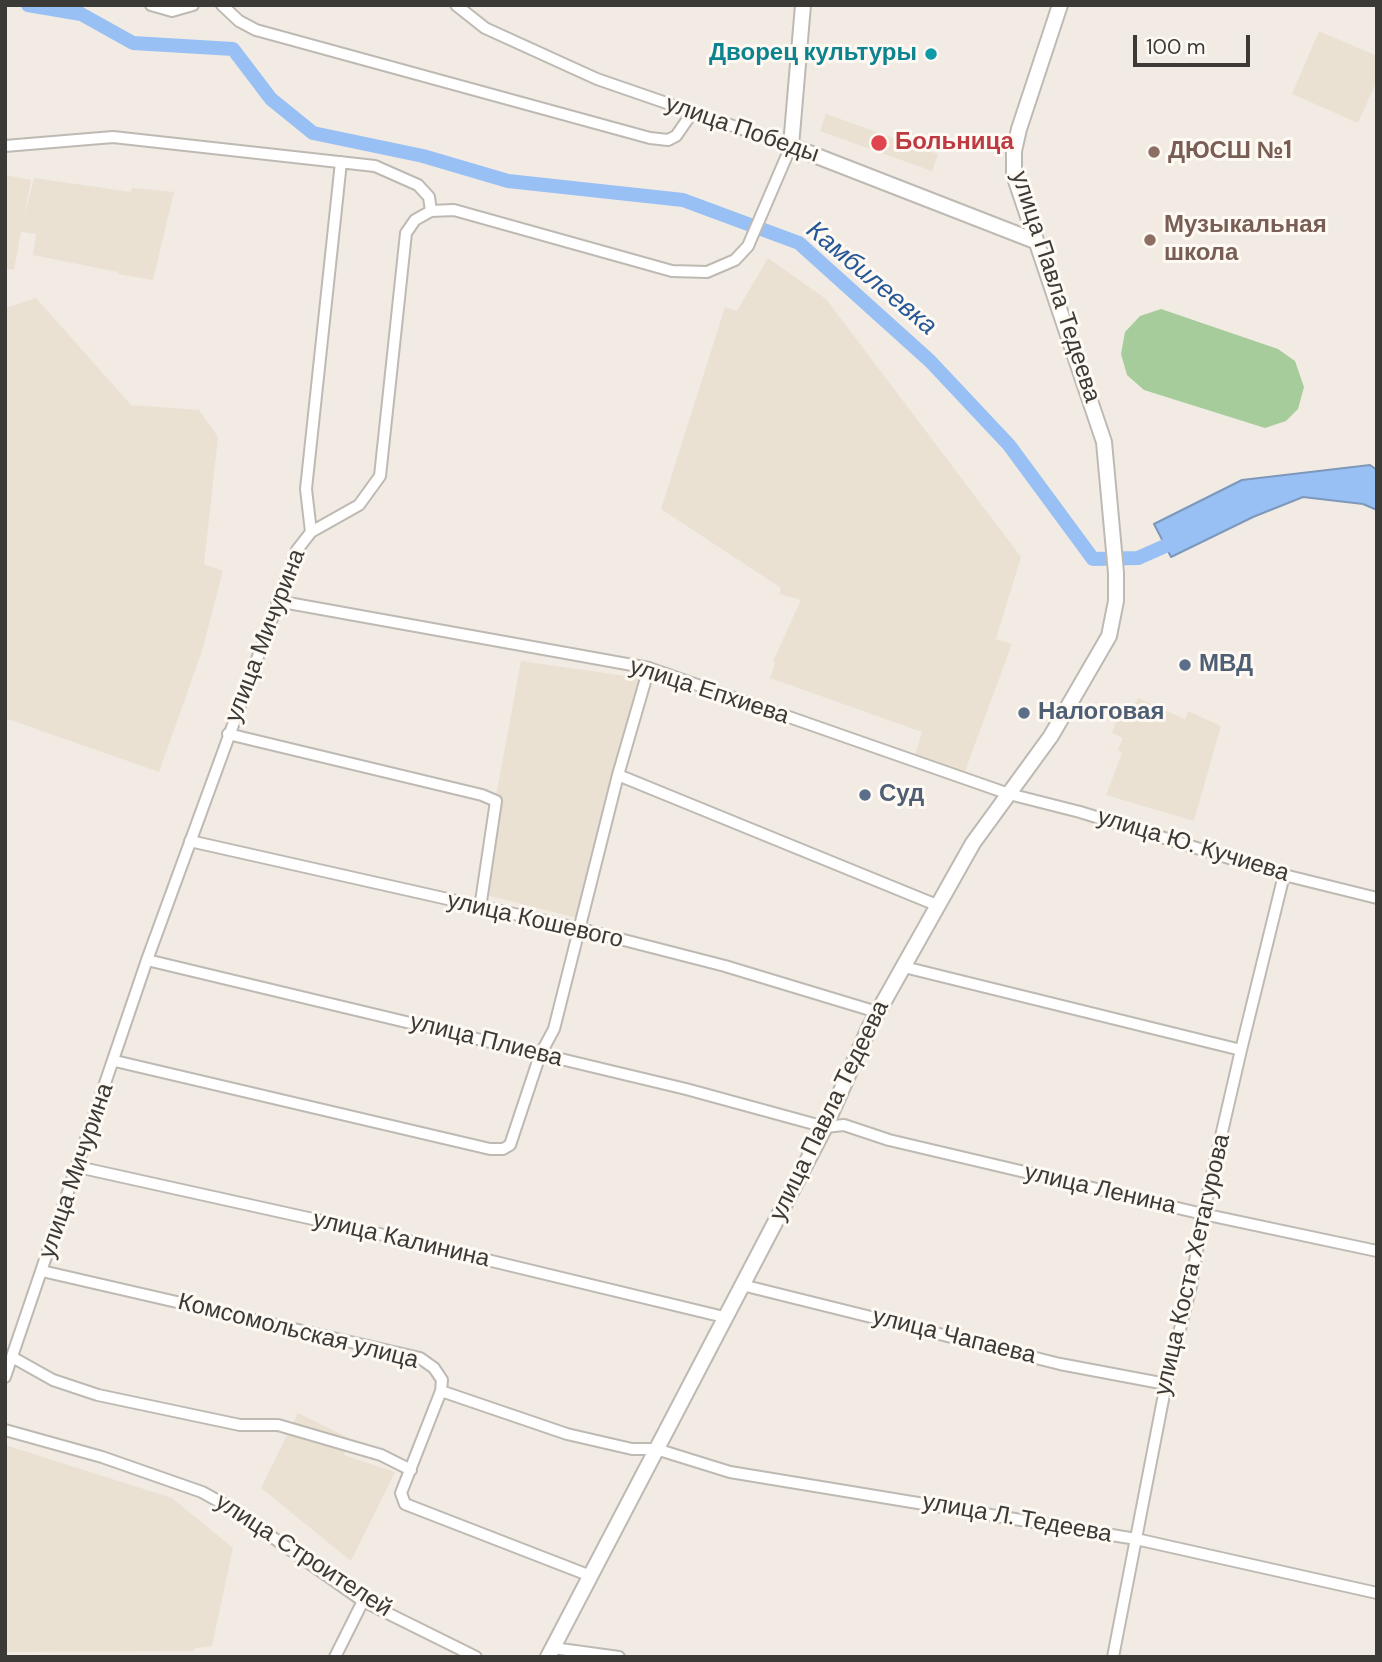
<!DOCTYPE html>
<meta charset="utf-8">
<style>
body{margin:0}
#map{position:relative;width:1382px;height:1662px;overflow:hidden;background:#f1ebe4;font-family:"DM Sans",sans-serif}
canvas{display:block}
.frame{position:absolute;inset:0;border:7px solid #3c3a37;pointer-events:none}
.scale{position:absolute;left:1133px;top:35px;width:117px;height:32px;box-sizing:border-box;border:4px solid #3c3a37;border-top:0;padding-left:9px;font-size:21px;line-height:24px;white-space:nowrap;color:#3c3a37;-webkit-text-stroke:5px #fef9f2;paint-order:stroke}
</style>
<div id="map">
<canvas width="1382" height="1662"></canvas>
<div class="frame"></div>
<div class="scale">100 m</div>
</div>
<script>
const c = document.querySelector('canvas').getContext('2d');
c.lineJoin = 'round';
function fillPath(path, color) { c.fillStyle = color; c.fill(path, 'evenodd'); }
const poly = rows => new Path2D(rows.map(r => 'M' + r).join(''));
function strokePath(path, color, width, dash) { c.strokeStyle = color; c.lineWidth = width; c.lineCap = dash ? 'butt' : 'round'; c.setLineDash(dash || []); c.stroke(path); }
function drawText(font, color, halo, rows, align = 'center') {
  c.font = font + ' "DM Sans",sans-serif'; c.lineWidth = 6; c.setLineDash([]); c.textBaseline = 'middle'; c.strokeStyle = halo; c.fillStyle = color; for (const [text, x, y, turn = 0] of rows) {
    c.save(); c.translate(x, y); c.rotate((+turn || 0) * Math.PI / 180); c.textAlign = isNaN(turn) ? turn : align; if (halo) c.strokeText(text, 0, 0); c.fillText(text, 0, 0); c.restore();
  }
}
fillPath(poly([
 [1319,31,1377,56,1377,80,1358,123,1292,94],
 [826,114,938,154,932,171,820,131],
 [5,175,31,180,24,218,34,178,131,192,132,188,174,192,153,280,118,274,119,266,118,272,33,255,36,234,21,232,14,270,5,268],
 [768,258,826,299,1021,557,996,639,1012,644,965,771,915,754,922,732,770,678,775,664,773,661,801,600,779,594,781,588,661,509,725,307,737,311],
 [36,298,131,405,199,410,218,437,204,564,223,571,202,651,159,772,5,718,5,308],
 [521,661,647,679,577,918,478,893],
 [1138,698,1185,719,1188,711,1221,726,1194,821,1106,795,1122,753,1118,750,1123,738,1112,733,1120,708,1125,702,1134,706],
 [298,1413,349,1438,344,1455,395,1472,351,1561,261,1488],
 [5,1445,172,1498,233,1548,212,1646,195,1648,193,1651,5,1652]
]), '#eae1d3');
fillPath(poly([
 [1161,309,1278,349,1295,361,1304,387,1298,409,1286,421,1265,428,1144,390,1127,375,1121,354,1125,332,1140,316]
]), '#a7cc9b');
const water = poly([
 [1370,465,1377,470,1377,510,1363,504,1303,497,1253,517,1171,557,1154,524,1242,480,1370,465]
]);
fillPath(water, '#99c0f4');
strokePath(water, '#7d98bb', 2);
strokePath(poly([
 [28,5,81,14,133,43,233,49,271,99,313,133,423,156,508,181,683,200,799,243,930,361,1009,445,1093,559,1138,558,1181,539]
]), '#99c0f4', 14);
const minor = poly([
 [151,5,172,11,193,5],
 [222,5,239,21,256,30,650,138,668,140,676,136,692,113],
 [5,146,113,137,375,166,418,185,429,197,431,211],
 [311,532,306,489,341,162],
 [277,601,649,668,1009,794,1080,812,1284,875,1377,898],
 [228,734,482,795,496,801,480,908],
 [618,775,939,906],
 [190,841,581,929,725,966,877,1012],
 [147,960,686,1089,825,1127,844,1125,889,1140,1203,1214,1377,1251],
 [904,967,1241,1050],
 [115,1061,490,1149,503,1149,510,1145,540,1055,554,1029,618,775,649,668],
 [78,1167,367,1231,724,1317],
 [42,1271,420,1358,434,1368,442,1380,441,1391,567,1434,632,1449,656,1449,730,1472,1136,1539,1377,1593],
 [742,1285,1060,1364,1166,1384],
 [12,1357,53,1380,98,1395,240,1425,278,1425,381,1455,411,1470],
 [5,1377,147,960,297,550,311,532,359,505,380,476,406,233,415,220,431,211,454,210,672,271,707,272,735,260,748,246,791,146,597,79,485,28,456,5],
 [441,1391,401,1493,405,1504,588,1575],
 [5,1430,102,1457,202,1492,231,1508,363,1601,476,1657],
 [553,1648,619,1657],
 [335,1657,363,1601],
 [1113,1657,1166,1384,1191,1286,1203,1214,1241,1050,1284,875]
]);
const major = poly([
 [803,5,791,146,1035,241],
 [548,1657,825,1127,870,1026,973,843,1051,736,1109,636,1116,601,1116,573,1104,442,1014,175,1014,151,1019,129,1060,5]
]);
strokePath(minor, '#beb9b2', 14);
strokePath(major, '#beb9b2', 18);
strokePath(minor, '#fff', 10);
strokePath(major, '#fff', 14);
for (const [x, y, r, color] of [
 [931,54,7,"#0f9aa8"],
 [879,143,9,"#e0444e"],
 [1154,152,7,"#8d6e63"],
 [1150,240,7,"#8d6e63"],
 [1185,665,7,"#5c6f8a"],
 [1024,713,7,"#5c6f8a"],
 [865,795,7,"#5c6f8a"]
]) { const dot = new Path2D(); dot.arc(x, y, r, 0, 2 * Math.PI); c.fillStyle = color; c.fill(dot); strokePath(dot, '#fef9f2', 2.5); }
drawText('bold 24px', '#0d838f', '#fef9f2', [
 ["Дворец культуры",917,54]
], 'right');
drawText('24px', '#3c3a37', '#fef9f2', [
 ["улица Победы",742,130,19],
 ["улица Павла Тедеева",1055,287,72],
 ["улица Мичурина",266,636,-69],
 ["улица Епхиева",709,692,18],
 ["улица Ю. Кучиева",1193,846,17],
 ["улица Кошевого",535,921,13],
 ["улица Плиева",486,1041,14],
 ["улица Павла Тедеева",830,1111,-64],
 ["улица Мичурина",77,1171,-71],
 ["улица Ленина",1100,1190,13],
 ["улица Калинина",401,1240,13],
 ["улица Коста Хетагурова",1193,1265,-77],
 ["Комсомольская улица",298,1332,14],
 ["улица Чапаева",954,1337,14],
 ["улица Л. Тедеева",1017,1519,10],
 ["улица Строителей",303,1556,33]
]);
drawText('bold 24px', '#be3a42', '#fef9f2', [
 ["Больница",895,143]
], 'left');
drawText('bold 24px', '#785e54', '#fef9f2', [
 ["ДЮСШ №1",1168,152],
 ["Музыкальная",1164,226],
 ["школа",1164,254]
], 'left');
drawText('bold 24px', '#4e5e75', '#fef9f2', [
 ["МВД",1199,665],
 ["Налоговая",1038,713],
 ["Суд",879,795]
], 'left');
drawText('italic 26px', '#265796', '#fef9f2', [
 ["Камбилеевка",871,279,40]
]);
</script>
